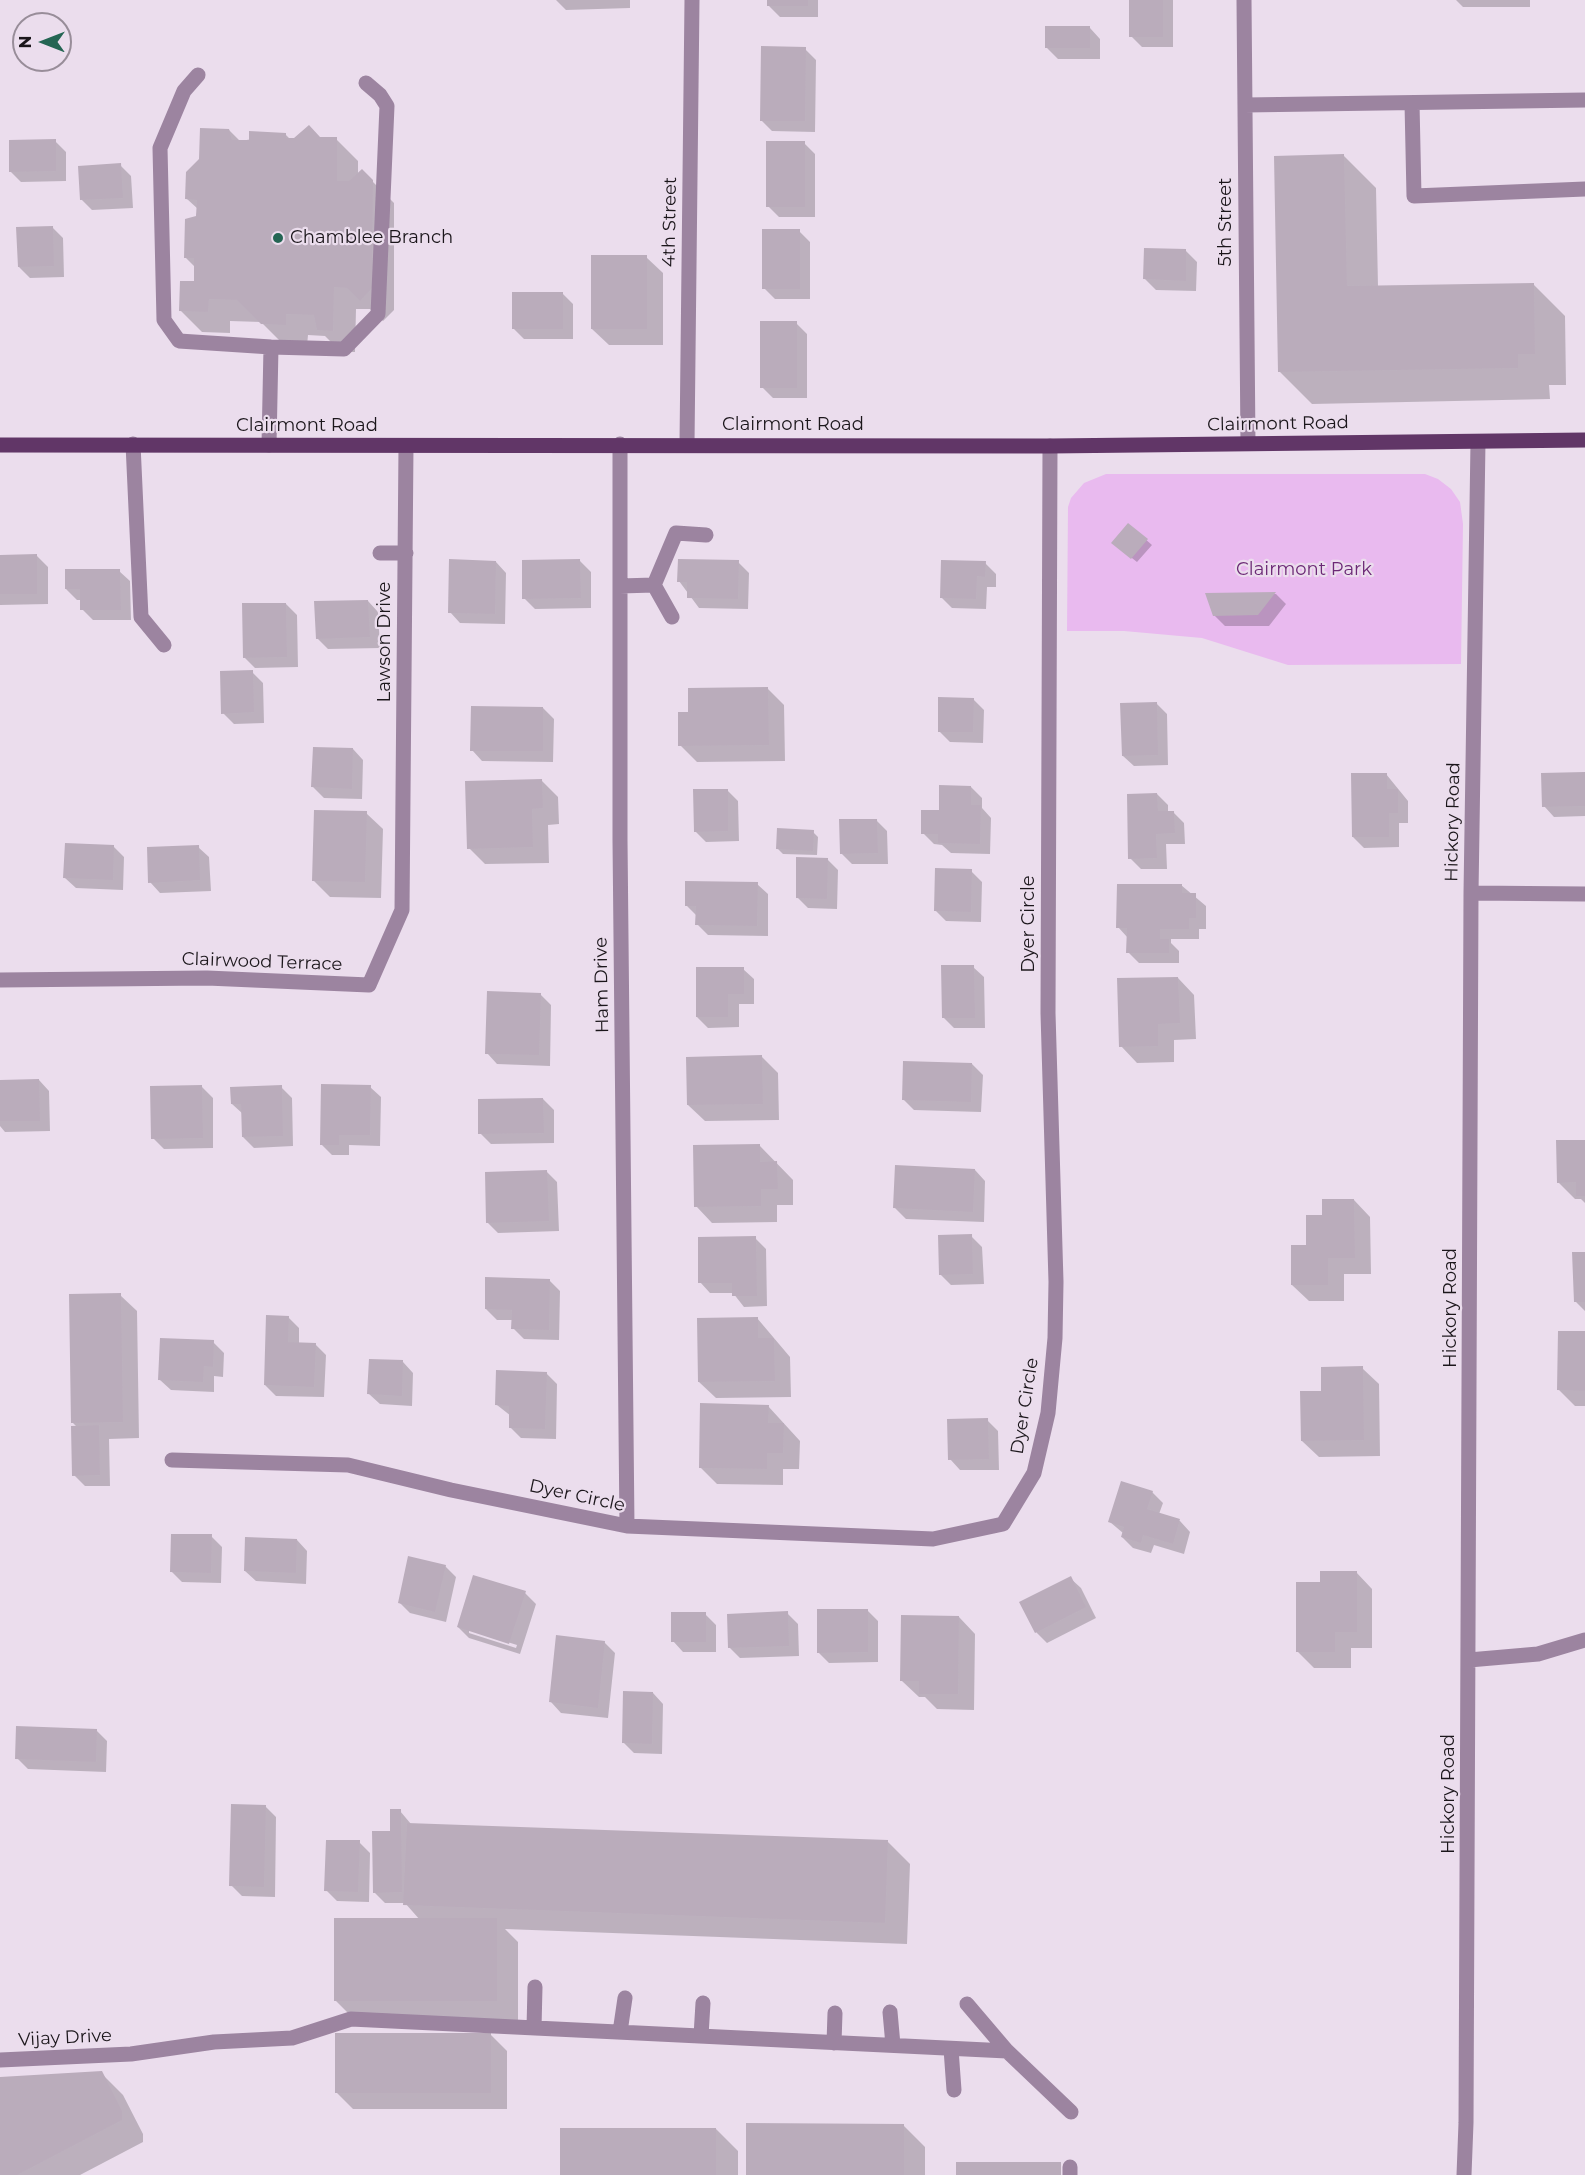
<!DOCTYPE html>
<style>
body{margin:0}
#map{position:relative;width:1585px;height:2175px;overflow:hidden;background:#ebdded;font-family:Montserrat,sans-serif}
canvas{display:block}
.north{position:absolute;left:12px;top:12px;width:60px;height:60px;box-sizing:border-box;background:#ebdded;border:2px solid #988d99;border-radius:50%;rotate:270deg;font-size:16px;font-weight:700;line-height:24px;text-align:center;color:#1b161b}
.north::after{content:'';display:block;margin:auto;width:21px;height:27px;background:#246553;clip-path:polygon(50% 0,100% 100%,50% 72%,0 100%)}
</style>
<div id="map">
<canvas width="1585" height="2175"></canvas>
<div class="north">N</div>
</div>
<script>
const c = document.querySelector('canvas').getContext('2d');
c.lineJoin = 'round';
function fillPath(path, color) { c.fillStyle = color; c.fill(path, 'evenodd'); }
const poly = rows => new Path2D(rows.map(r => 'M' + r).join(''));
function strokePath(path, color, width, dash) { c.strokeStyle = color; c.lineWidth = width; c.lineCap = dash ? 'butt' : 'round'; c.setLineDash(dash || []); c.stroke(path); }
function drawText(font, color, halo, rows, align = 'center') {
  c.font = font + ' Montserrat,sans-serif'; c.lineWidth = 4.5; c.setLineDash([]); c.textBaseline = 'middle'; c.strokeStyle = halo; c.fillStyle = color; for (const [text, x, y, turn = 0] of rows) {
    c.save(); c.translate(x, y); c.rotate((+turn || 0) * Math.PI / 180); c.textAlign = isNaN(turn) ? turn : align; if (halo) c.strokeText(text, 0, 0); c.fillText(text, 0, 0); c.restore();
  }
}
fillPath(poly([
 [1106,474,1425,474,1438,479,1451,489,1460,502,1463,524,1461,664,1288,665,1202,638,1124,631,1067,631,1068,507,1071,498,1084,483]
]), '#e9baef');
fillPath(poly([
 [556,0,630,0,630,8,566,10],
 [769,0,818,0,818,17,780,17,769,6],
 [1131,0,1173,0,1173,47,1142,47,1131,36],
 [1456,0,1530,0,1530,7,1463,7],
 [1090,28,1100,39,1100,59,1058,59,1047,48],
 [805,49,816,60,815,132,772,131,761,120],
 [229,130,240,141,285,134,291,140,336,139,358,161,358,175,362,171,394,203,394,310,383,321,370,309,356,309,355,352,341,352,325,336,308,335,307,346,284,345,261,322,230,321,230,333,202,332,180,310,195,283,196,268,185,257,198,209,187,199],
 [55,141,66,152,66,181,21,182,10,171],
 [804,143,815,154,815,217,779,217,768,206],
 [1344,156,1376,188,1378,287,1533,284,1565,316,1566,385,1549,385,1550,399,1312,404,1280,372],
 [120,165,131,176,133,208,92,210,81,199],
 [52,227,63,238,64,277,30,278,19,267],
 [799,231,810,242,810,299,775,299,764,288],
 [1186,251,1197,262,1196,291,1156,290,1145,279],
 [646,257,663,273,663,345,609,345,592,329],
 [562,293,573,304,573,339,524,339,513,328],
 [796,323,807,334,807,398,773,398,762,387],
 [1129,525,1152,545,1137,562,1118,547],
 [0,556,37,556,48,567,48,604,0,605],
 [580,561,591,572,591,608,535,609,524,598],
 [496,562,506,573,505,624,460,623,450,612],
 [738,562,749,573,748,609,699,608,679,581],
 [985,563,996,574,996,587,987,587,986,609,952,608,941,597],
 [119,571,130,581,131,620,93,620,82,609,82,600,77,600,66,589],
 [1276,594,1286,604,1269,626,1225,626,1214,615,1207,595],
 [368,601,378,612,380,648,328,649,317,638],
 [286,604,297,615,298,667,255,668,244,657],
 [252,672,263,683,264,723,234,724,223,713],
 [768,689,784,705,785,761,697,762,680,745,690,714],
 [973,699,984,710,983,743,950,742,939,731],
 [1156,703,1167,714,1168,765,1134,766,1123,756],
 [543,708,554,719,553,762,482,761,472,750],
 [353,749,363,760,362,799,324,798,313,787],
 [1585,773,1585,816,1554,817,1544,806],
 [1386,774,1408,801,1408,823,1399,823,1399,847,1364,848,1353,837],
 [542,781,558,797,559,824,548,825,549,863,485,864,469,848],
 [971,787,982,798,982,808,991,818,990,854,951,853,942,845,934,844,923,833,940,812],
 [727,790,738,801,739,841,706,842,695,831],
 [1157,794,1168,805,1168,812,1173,812,1184,823,1185,844,1166,844,1167,869,1141,869,1130,858],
 [366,813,383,829,381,898,330,897,314,881],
 [876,820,887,831,888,864,852,864,841,853],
 [813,832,818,837,817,855,783,854,778,849],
 [113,846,124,857,123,890,76,888,65,878],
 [198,847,209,857,211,891,160,893,150,882],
 [827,859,838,870,837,909,808,908,797,897],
 [971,871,982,882,981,922,946,921,935,910],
 [757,884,768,894,768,936,708,935,697,924,697,916,687,906],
 [1181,885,1206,906,1206,929,1199,929,1199,939,1171,939,1171,943,1179,951,1179,963,1139,963,1128,952,1128,938,1118,927],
 [973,967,984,977,985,1028,954,1028,943,1017],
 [743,969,754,979,754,1004,739,1004,739,1027,708,1028,697,1017],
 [1178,978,1194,995,1196,1039,1174,1040,1174,1062,1137,1063,1121,1046],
 [540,994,551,1005,550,1066,497,1064,487,1053],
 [762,1057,778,1073,779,1120,705,1121,688,1105],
 [972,1064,983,1075,981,1112,914,1110,903,1099],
 [39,1080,49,1091,50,1131,5,1132,0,1126,0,1081],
 [202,1087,213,1098,213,1148,164,1149,153,1138],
 [281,1087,292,1098,293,1146,254,1148,243,1137,243,1114,232,1104],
 [370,1087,381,1097,380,1146,349,1145,349,1155,332,1155,321,1144],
 [543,1099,554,1110,554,1143,491,1144,480,1133],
 [1585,1141,1585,1203,1581,1199,1575,1199,1558,1182],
 [760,1146,793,1180,793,1205,777,1205,777,1222,712,1223,696,1206],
 [975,1170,985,1181,984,1222,906,1219,895,1208],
 [546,1171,557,1182,559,1231,498,1233,487,1222],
 [1354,1200,1370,1217,1371,1274,1344,1274,1344,1301,1309,1301,1292,1285,1324,1216],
 [971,1236,982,1247,984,1284,951,1285,940,1274],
 [755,1238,766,1249,767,1306,744,1307,733,1293,710,1293,700,1282],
 [1585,1253,1585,1311,1576,1302],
 [549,1280,560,1291,559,1340,524,1339,513,1328,513,1320,497,1320,486,1309],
 [120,1295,137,1311,139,1438,109,1439,110,1486,85,1486,74,1475,77,1427,72,1422],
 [288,1317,299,1328,299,1344,315,1344,326,1355,324,1397,276,1396,265,1385],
 [757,1318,790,1357,791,1397,716,1398,699,1382],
 [1585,1333,1585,1406,1575,1406,1559,1390],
 [213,1342,224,1353,223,1377,214,1376,214,1392,171,1390,160,1380],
 [403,1362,413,1373,412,1406,380,1404,369,1394],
 [1362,1368,1379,1384,1380,1456,1319,1457,1302,1441,1323,1392],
 [546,1373,557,1384,556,1439,521,1438,510,1427,511,1416,497,1405],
 [768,1406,800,1441,799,1469,783,1469,783,1485,717,1484,700,1467],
 [987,1420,998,1431,999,1470,960,1470,950,1459],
 [1152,1492,1163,1503,1159,1514,1180,1521,1190,1532,1184,1554,1154,1545,1151,1553,1133,1548,1122,1537,1123,1533,1110,1522],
 [211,1536,222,1547,221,1583,182,1582,171,1571],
 [297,1540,307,1551,306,1584,256,1581,245,1571],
 [445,1566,456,1577,446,1622,410,1613,399,1602],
 [1356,1572,1372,1589,1372,1648,1351,1648,1351,1668,1314,1668,1298,1652,1322,1584],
 [1070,1578,1081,1588,1096,1618,1047,1643,1036,1632],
 [525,1593,536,1604,520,1654,469,1638,458,1627],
 [469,1630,517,1645,516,1648,469,1633],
 [867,1610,878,1621,878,1662,829,1663,818,1652],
 [787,1613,798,1624,799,1656,740,1658,729,1647],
 [705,1614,716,1625,716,1652,683,1652,673,1641],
 [959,1617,975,1634,974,1710,937,1709,925,1697,919,1697,902,1681],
 [604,1642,615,1653,608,1718,561,1713,551,1702],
 [653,1693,663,1704,662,1754,634,1753,623,1742],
 [96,1730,107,1741,106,1772,28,1769,17,1758],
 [265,1806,276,1817,275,1897,242,1896,231,1885],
 [400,1811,411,1824,888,1842,910,1864,907,1944,505,1929,518,1942,518,2022,357,2022,335,2000,420,1920,405,1903,385,1903,374,1892],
 [359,1842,370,1853,369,1902,337,1901,326,1890],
 [490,2034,507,2051,507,2109,353,2109,336,2092],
 [101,2073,123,2095,143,2134,143,2142,80,2175,0,2175,0,2079],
 [903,2125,925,2147,925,2175,747,2175],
 [716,2129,738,2151,738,2175,562,2175]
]), '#0003');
fillPath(poly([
 [767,0,808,0,808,6,767,6],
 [1129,0,1163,0,1163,37,1129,37],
 [1045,26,1090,26,1090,48,1045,48],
 [761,46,806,47,805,121,760,121],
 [309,125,320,137,337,137,337,181,349,181,362,169,373,180,372,288,360,301,347,288,334,287,333,331,317,330,314,315,286,314,286,325,261,324,237,300,209,299,208,312,179,311,180,281,194,281,194,258,184,258,185,219,196,216,197,200,185,199,186,172,199,159,200,128,229,129,232,140,249,140,249,131,286,133,286,138,294,138],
 [56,139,56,171,9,172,9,140],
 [766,141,805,141,805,207,766,207],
 [1344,154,1347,286,1534,283,1535,354,1518,354,1518,368,1278,372,1274,156],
 [121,163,123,198,80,200,78,166],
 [53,226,54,266,18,267,16,227],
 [762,229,800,229,800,289,762,289],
 [1144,248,1186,249,1186,281,1143,279],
 [591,255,647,255,647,329,591,329],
 [512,292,563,292,563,329,512,329],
 [760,321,797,321,797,388,760,388],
 [1128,523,1148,539,1131,559,1111,543],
 [37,554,37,594,0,594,0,555],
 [449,559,496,561,495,614,448,613],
 [580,559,581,598,522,599,522,560],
 [678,559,739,560,738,599,687,598,687,582,677,582],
 [941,560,986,561,985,577,977,576,976,599,940,598],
 [65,569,120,569,121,610,80,610,80,589,65,589],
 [1276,592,1258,615,1213,616,1205,593],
 [368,600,370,637,316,639,314,601],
 [242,603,286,603,287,657,243,658],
 [253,670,254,712,221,714,220,671],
 [768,687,769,745,678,746,678,712,688,712,688,688],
 [938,697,974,698,973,732,938,732],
 [1157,702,1158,755,1122,756,1120,703],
 [471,706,543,707,543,751,470,751],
 [313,747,353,748,352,789,311,787],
 [1585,772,1585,806,1542,807,1541,773],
 [1351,773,1387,773,1387,789,1398,789,1398,813,1389,813,1389,837,1352,837],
 [542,779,543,808,532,809,533,847,467,849,465,781],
 [939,785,971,786,971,805,981,805,980,844,938,843,938,834,921,834,921,810,939,810],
 [693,789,728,789,728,831,694,832],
 [1157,793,1158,811,1174,811,1175,833,1156,834,1157,858,1128,859,1127,794],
 [314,810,367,811,365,882,312,881],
 [839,819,877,819,878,853,840,854],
 [777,828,814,830,813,851,776,849],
 [65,843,114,845,113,880,63,878],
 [199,845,200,880,148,883,147,847],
 [796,857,828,858,827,899,796,898],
 [935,868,972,869,971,912,934,911],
 [685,881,758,882,757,926,695,925,696,906,685,906],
 [1117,884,1182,884,1182,893,1196,893,1196,918,1189,918,1189,929,1160,929,1160,939,1169,939,1169,953,1126,953,1127,928,1116,928],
 [941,965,974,965,975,1018,942,1018],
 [696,967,744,967,744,994,728,994,728,1017,696,1017],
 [1178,977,1180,1023,1158,1024,1158,1046,1119,1047,1117,978],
 [487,991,541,993,539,1055,485,1054],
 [762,1055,763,1104,687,1105,686,1057],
 [903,1061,972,1063,971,1102,902,1100],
 [39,1079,40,1121,0,1121,0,1080],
 [321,1084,371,1085,370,1135,339,1135,339,1145,320,1145],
 [202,1085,203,1138,151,1139,150,1086],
 [282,1085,283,1136,242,1137,241,1104,231,1104,230,1087],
 [543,1098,544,1133,478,1134,478,1099],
 [1556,1140,1585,1140,1585,1196,1576,1196,1576,1182,1557,1183],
 [760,1144,760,1162,777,1161,778,1189,761,1189,761,1206,694,1207,693,1145],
 [895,1165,975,1169,973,1212,893,1208],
 [547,1170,549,1221,486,1223,485,1172],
 [1322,1199,1354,1199,1355,1258,1328,1258,1328,1285,1291,1285,1291,1245,1306,1245,1306,1215,1322,1215],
 [972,1234,973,1274,939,1275,938,1235],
 [756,1236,757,1296,732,1296,732,1283,698,1283,698,1237],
 [1572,1252,1585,1252,1585,1302,1574,1302],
 [485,1277,550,1279,549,1330,511,1329,512,1310,485,1309],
 [121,1293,123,1422,71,1423,69,1294],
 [266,1315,289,1316,288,1342,316,1343,314,1387,264,1385],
 [758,1317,758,1338,774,1338,775,1381,698,1382,697,1318],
 [1558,1331,1585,1331,1585,1391,1557,1390],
 [160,1338,214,1340,213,1367,204,1366,203,1382,158,1380],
 [369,1359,403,1360,402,1396,367,1394],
 [1363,1366,1364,1440,1301,1441,1300,1391,1321,1391,1321,1367],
 [496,1370,547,1372,545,1429,509,1428,509,1406,495,1405],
 [700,1403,769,1405,768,1423,784,1423,783,1453,767,1453,767,1469,699,1468],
 [988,1418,989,1459,948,1460,947,1419],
 [99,1425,100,1475,72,1476,71,1426],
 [1121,1481,1153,1491,1147,1509,1180,1519,1173,1544,1143,1535,1141,1543,1121,1537,1124,1527,1108,1522],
 [171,1534,212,1534,211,1573,170,1572],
 [245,1537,297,1539,296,1573,244,1571],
 [408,1556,446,1565,435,1612,398,1603],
 [1320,1571,1357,1571,1357,1632,1335,1632,1335,1652,1296,1652,1296,1582,1320,1582],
 [473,1575,526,1591,509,1644,457,1627],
 [1071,1576,1086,1607,1035,1633,1019,1602],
 [817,1609,868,1609,868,1652,817,1653],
 [788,1611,789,1646,728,1648,727,1614],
 [671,1612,706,1612,706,1642,671,1642],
 [901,1615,959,1616,958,1694,919,1694,919,1681,900,1681],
 [556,1635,605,1641,598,1708,549,1702],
 [623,1691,653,1692,652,1744,622,1743],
 [16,1726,97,1729,96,1762,15,1759],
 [231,1804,266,1805,264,1887,229,1886],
 [390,1809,401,1809,402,1892,373,1893,372,1831,390,1831],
 [407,1823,888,1840,885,1923,403,1905],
 [326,1840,360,1840,358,1892,324,1891],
 [334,1918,497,1918,497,2001,334,2001],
 [335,2033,491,2033,491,2093,335,2093],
 [102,2071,122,2111,122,2120,17,2175,0,2175,0,2077],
 [746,2123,904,2124,904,2175,746,2175],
 [560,2128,716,2128,716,2175,560,2175],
 [956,2162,1061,2162,1061,2175,956,2175]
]), '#baacbb');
strokePath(poly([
 [1244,0,1248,443],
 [198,75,184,91,160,148,164,320,179,341,271,347,344,349,378,314,387,106,380,95,366,83],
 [1412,103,1414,196,1585,189],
 [1245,105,1585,100],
 [133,444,141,617,164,645],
 [620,444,620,840,627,1526],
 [687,444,692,0],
 [269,445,271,347],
 [380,553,406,553],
 [654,585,676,533,706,535],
 [620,586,654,585,672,617],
 [1471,893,1585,894],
 [0,980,207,978,369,985,402,910,406,446],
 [172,1460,348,1465,451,1490,627,1526,933,1539,1003,1524,1034,1473,1048,1413,1055,1338,1056,1282,1048,1013,1050,446],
 [1469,1660,1538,1654,1585,1640],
 [967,2004,1007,2051,1071,2112],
 [890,2012,893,2045],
 [534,2028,535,1987],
 [620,2032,625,1998],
 [701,2036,703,2003],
 [834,2043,835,2013],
 [951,2049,954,2090],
 [0,2060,131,2054,214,2042,292,2038,351,2019,1007,2051],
 [1070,2167,1070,2175],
 [1464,2175,1466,2123,1471,893,1478,442]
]), '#9c84a0', 15);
strokePath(poly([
 [0,445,1050,446,1585,440]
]), '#613667', 15);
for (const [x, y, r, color] of [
 [278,238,6,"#246553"]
]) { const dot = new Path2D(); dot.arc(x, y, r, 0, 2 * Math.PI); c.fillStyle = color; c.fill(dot); strokePath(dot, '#ebdded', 2); }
drawText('18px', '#1b161b', '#ebdded', [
 ["4th Street",670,222,-89],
 ["5th Street",1226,222,-90],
 ["Clairmont Road",1278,424,-1],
 ["Clairmont Road",793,425],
 ["Clairmont Road",307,426],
 ["Lawson Drive",385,642,-90],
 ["Hickory Road",1453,822,-89],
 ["Dyer Circle",1029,924,-90],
 ["Clairwood Terrace",262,962,2],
 ["Ham Drive",602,985,-91],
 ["Hickory Road",1451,1308,-90],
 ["Dyer Circle",1025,1406,-81],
 ["Dyer Circle",577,1496,12],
 ["Hickory Road",1449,1794,-90],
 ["Vijay Drive",65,2038,-3]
]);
drawText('18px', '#1b161b', '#ebdded', [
 ["Chamblee Branch",290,238]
], 'left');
drawText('18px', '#6c2976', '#ebdded', [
 ["Clairmont Park",1304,570]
]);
</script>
